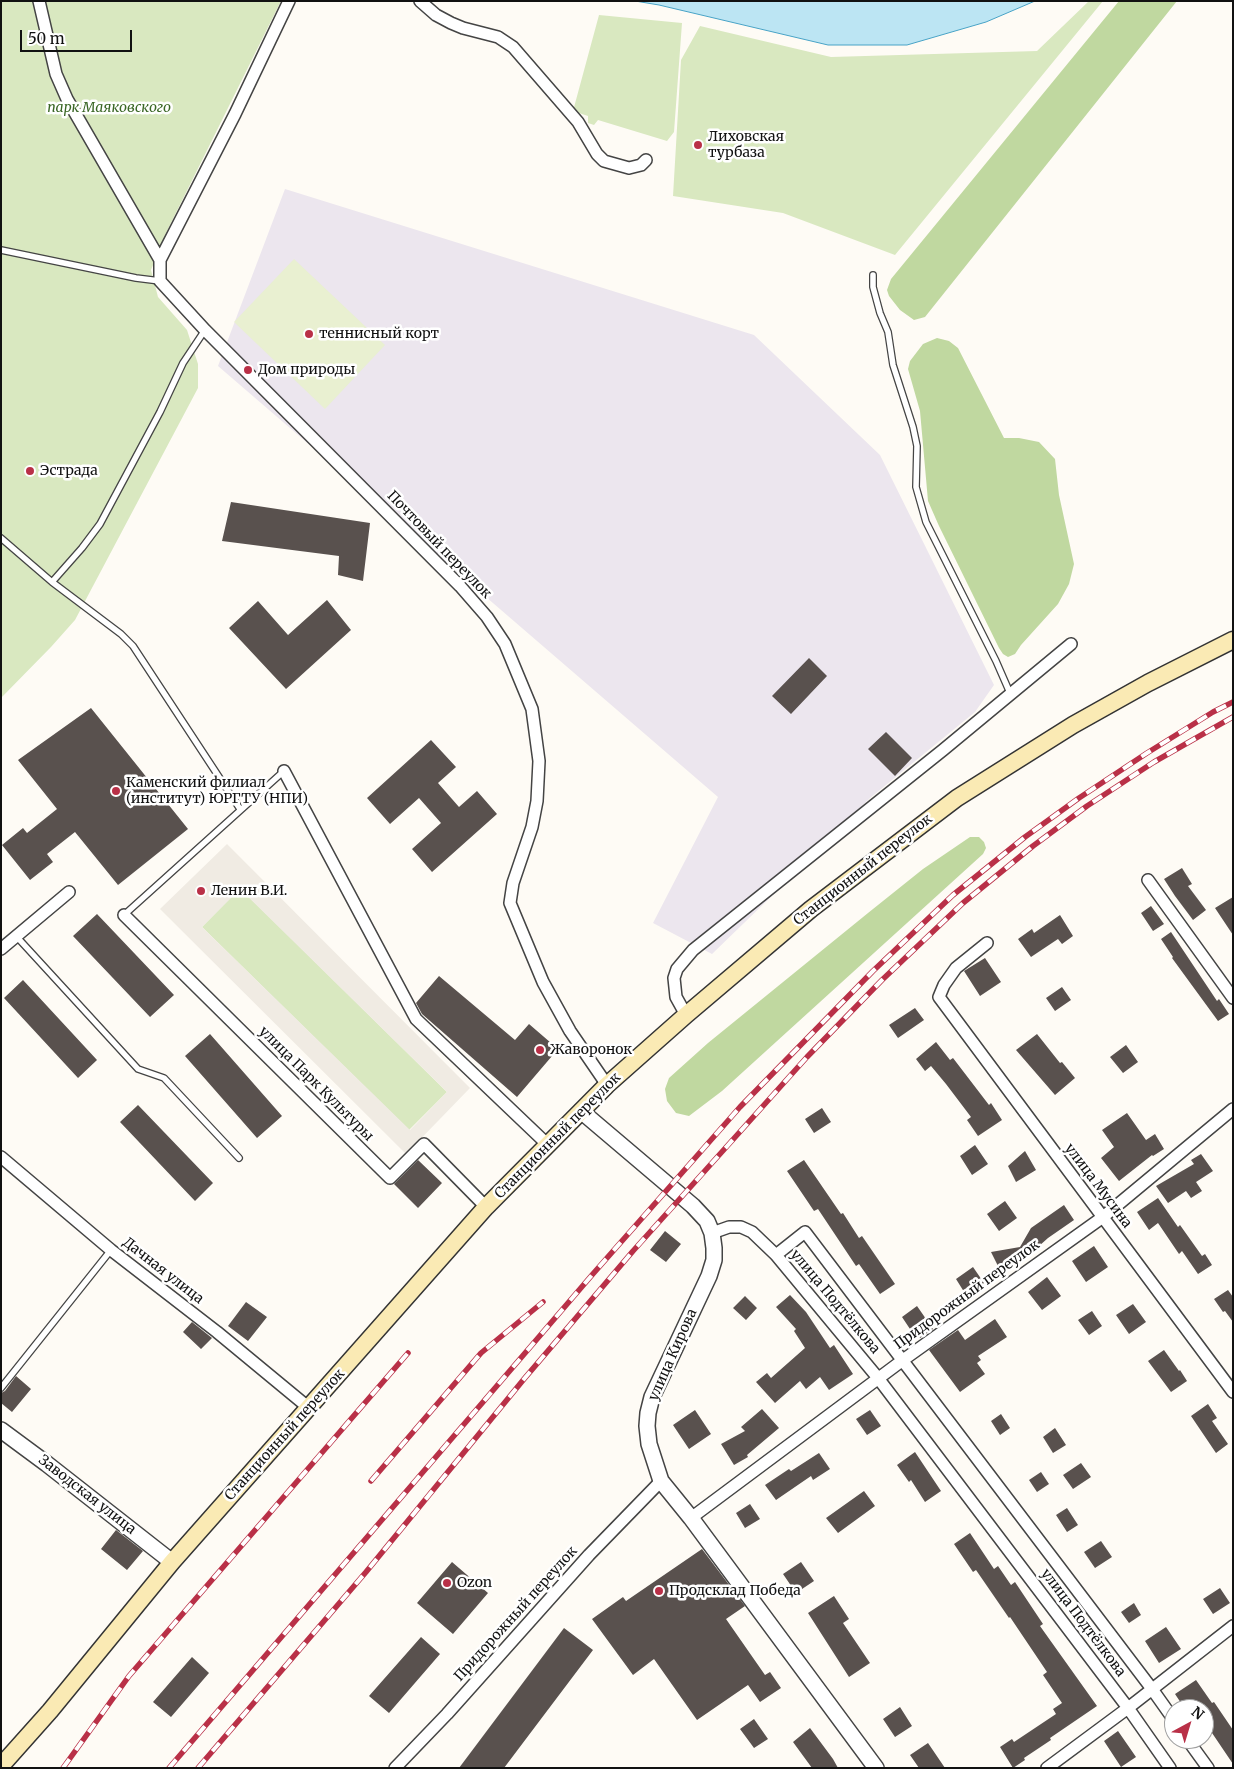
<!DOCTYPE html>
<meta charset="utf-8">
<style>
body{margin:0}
#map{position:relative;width:1234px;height:1769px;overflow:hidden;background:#fefbf5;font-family:Merriweather,serif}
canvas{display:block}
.frame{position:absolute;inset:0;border:2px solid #111;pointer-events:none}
.north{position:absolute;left:1164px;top:1699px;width:50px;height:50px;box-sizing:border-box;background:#fff;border:1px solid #a0a0a0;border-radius:50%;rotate:39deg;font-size:14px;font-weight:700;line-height:20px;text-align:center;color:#111}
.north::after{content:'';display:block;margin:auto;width:18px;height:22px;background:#b93047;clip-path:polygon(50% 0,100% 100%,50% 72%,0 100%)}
.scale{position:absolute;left:20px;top:30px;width:112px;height:22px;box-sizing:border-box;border:2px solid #111;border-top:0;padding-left:6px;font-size:15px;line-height:18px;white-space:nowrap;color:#111;-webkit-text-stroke:4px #fff;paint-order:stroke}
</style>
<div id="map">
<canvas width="1234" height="1769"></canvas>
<div class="frame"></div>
<div class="north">N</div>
<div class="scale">50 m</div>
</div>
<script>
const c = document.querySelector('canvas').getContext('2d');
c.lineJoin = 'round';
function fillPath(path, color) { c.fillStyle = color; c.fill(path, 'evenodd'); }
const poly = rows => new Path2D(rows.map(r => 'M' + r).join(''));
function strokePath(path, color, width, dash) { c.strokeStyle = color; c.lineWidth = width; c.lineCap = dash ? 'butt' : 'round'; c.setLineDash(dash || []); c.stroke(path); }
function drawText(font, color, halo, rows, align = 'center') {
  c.font = font + ' Merriweather,serif'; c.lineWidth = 5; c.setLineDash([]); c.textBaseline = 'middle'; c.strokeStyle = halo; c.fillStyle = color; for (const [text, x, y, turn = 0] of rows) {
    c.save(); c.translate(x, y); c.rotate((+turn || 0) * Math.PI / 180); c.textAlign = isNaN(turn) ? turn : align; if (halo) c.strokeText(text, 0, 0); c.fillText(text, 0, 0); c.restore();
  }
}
fillPath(poly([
 [285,189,754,335,880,455,994,685,975,712,870,798,807,862,712,954,653,923,718,797,218,366]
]), '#ece6ee');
fillPath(poly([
 [1,1,281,1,165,235,151,270,158,297,187,330,198,364,198,388,75,620,51,647,1,698],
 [1089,1,1103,1,895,255,783,213,673,196,681,60,700,26,831,57,1037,51],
 [599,15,682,23,674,132,667,141,598,120,594,125,588,123,588,116,573,111],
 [240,888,447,1092,409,1130,202,927]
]), '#d9e8c0');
fillPath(poly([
 [1119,1,1177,1,925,317,914,320,900,310,889,296,887,290,891,279],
 [937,338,949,341,958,348,1004,438,1019,438,1039,442,1055,459,1059,495,1074,564,1069,584,1058,604,1021,645,1015,654,1008,657,1003,654,999,648,939,526,928,501,920,411,908,369,910,361,923,344],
 [970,837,979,837,984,842,986,848,983,854,722,1091,689,1116,676,1113,667,1101,665,1089,669,1078,708,1043,868,913,923,869]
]), '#c0d8a0');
fillPath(poly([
 [294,259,385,345,325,409,234,322]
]), '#e9f0d1');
fillPath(poly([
 [227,844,470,1088,406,1154,160,909],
 [240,889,447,1092,410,1130,202,927]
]), '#f0ebe3');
const water = poly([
 [635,1,1035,1,986,22,907,45,828,45,659,5,635,1]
]);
fillPath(water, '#bce5f3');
strokePath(water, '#48a3c6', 1);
fillPath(poly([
 [231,502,370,523,363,581,338,575,339,556,222,541],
 [327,600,351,630,286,689,229,628,258,601,288,635],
 [809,658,827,676,791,714,772,696],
 [91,708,188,829,118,885,75,832,47,854,53,862,30,880,2,845,23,828,27,833,57,809,18,760],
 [886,732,912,758,895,776,868,749],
 [431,740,456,767,438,783,459,807,477,791,497,814,432,872,412,849,441,823,419,798,390,824,367,798],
 [1182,868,1192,884,1188,886,1206,910,1193,920,1175,896,1164,879],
 [1233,897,1233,935,1215,908],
 [1151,906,1164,924,1153,931,1141,913],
 [97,914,174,995,150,1017,73,936],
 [1060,915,1073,936,1062,944,1058,939,1031,957,1018,939,1032,929,1034,933],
 [1171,932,1217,1001,1219,999,1229,1014,1218,1021,1172,958,1173,957,1161,939],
 [985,958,1001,982,980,996,964,971],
 [439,976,515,1040,529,1024,558,1049,517,1097,422,1014,416,1003],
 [23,980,97,1060,78,1078,4,998],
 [1062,987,1071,1000,1055,1011,1046,998],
 [915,1008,924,1020,898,1038,889,1025],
 [210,1034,282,1116,257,1138,185,1056],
 [1037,1034,1060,1063,1062,1062,1075,1078,1055,1095,1016,1050],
 [936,1042,950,1060,953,1058,989,1105,991,1103,1002,1120,978,1136,967,1120,971,1117,946,1084,931,1066,925,1071,916,1059],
 [1126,1045,1138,1062,1123,1073,1110,1057],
 [138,1105,213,1183,195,1201,120,1122],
 [822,1108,831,1122,814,1133,805,1119],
 [1127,1113,1146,1140,1155,1134,1164,1149,1153,1156,1152,1155,1119,1181,1101,1158,1114,1147,1102,1130],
 [975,1145,988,1164,972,1175,960,1156],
 [1025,1151,1036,1170,1016,1182,1008,1166],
 [1201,1154,1213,1171,1196,1182,1202,1191,1191,1198,1186,1191,1168,1203,1156,1186,1194,1164,1191,1160],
 [418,1160,442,1183,418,1208,394,1184],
 [804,1160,841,1214,843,1213,859,1238,862,1236,895,1284,880,1294,859,1264,856,1266,818,1209,814,1211,787,1171],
 [1158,1198,1178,1227,1180,1225,1202,1256,1205,1254,1212,1265,1198,1274,1182,1251,1179,1254,1158,1223,1149,1230,1137,1212],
 [1005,1201,1017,1218,999,1231,987,1214],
 [1064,1205,1074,1220,1048,1238,1020,1263,1001,1272,991,1252,1020,1247,1031,1228],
 [665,1231,681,1244,666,1262,650,1250],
 [1094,1246,1108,1267,1086,1282,1072,1261],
 [973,1267,984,1283,966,1295,956,1279],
 [1047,1277,1061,1296,1042,1310,1028,1292],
 [1228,1290,1233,1297,1233,1322,1225,1311,1223,1312,1214,1299],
 [790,1295,806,1312,830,1348,834,1345,853,1374,829,1390,820,1377,806,1389,800,1381,775,1403,756,1382,767,1373,771,1378,805,1348,794,1331,796,1329,776,1307],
 [745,1296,757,1308,746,1320,733,1308],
 [246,1302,267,1317,248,1341,228,1326],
 [1133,1304,1146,1322,1129,1334,1116,1315],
 [917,1306,933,1329,920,1338,919,1336,916,1338,902,1317],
 [1092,1311,1102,1326,1089,1335,1078,1320],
 [995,1319,1007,1337,978,1356,981,1360,977,1363,985,1374,960,1392,929,1350,958,1330,965,1340],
 [192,1322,212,1338,201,1349,183,1332],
 [1164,1350,1179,1371,1180,1370,1187,1381,1171,1392,1148,1361],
 [16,1376,31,1389,12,1412,1,1403,1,1393,5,1391],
 [1208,1404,1217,1418,1212,1421,1228,1444,1216,1453,1191,1416],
 [762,1409,779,1428,747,1455,748,1457,734,1465,721,1444,745,1431,741,1427],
 [695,1410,711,1434,689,1449,673,1425],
 [870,1410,881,1426,867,1435,856,1419],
 [1001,1414,1010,1428,1000,1435,991,1421],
 [1055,1428,1066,1445,1053,1453,1043,1437],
 [915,1452,941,1491,925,1502,911,1480,909,1482,897,1465],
 [819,1453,830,1469,813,1480,811,1476,776,1500,765,1485,789,1469,791,1471],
 [1081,1463,1091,1477,1073,1489,1063,1475],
 [1041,1472,1049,1484,1037,1492,1029,1480],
 [864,1491,875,1506,838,1533,826,1518],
 [750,1504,760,1519,745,1528,736,1513],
 [1067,1508,1078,1525,1067,1532,1056,1515],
 [116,1530,143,1551,127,1570,101,1549],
 [970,1533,994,1569,998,1566,1011,1585,1015,1582,1043,1624,1040,1626,1097,1706,1050,1738,1051,1740,1024,1758,1025,1760,1013,1768,1000,1747,1012,1739,1014,1742,1056,1714,1053,1709,1062,1703,1043,1675,1047,1672,1010,1617,1009,1618,976,1570,973,1572,954,1544],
 [1101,1541,1112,1557,1095,1568,1084,1552],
 [702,1549,745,1606,726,1619,765,1675,770,1672,781,1688,760,1702,748,1685,697,1720,654,1659,633,1675,592,1619,623,1597,626,1601],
 [452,1562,488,1593,453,1634,417,1603],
 [801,1562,814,1581,796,1593,783,1574],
 [1220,1588,1230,1603,1213,1614,1203,1599],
 [834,1596,849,1619,843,1623,870,1663,849,1677,808,1613],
 [1134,1603,1141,1615,1129,1623,1121,1612],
 [1166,1627,1181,1649,1159,1663,1145,1641],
 [564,1628,593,1650,504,1768,459,1768],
 [421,1637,440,1654,389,1713,369,1696],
 [192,1657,209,1673,171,1717,153,1702],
 [1196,1680,1212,1703,1214,1702,1233,1730,1233,1764,1210,1730,1204,1734,1204,1709,1185,1709,1175,1694],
 [900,1707,912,1726,895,1737,883,1719],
 [754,1719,768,1739,754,1748,740,1729],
 [810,1728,833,1759,838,1768,812,1768,793,1742],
 [1118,1731,1136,1757,1121,1767,1104,1741],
 [928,1743,945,1768,919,1768,910,1755]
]), '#59514e');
const service = poly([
 [1,250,136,278,160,281],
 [873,275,873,287,880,313,888,332,893,365,913,427,917,446,916,487,926,522,996,661,1010,693],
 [1,538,52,582,121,634,133,646,240,809],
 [52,582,82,548,100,524,160,412,183,363,205,330],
 [124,915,284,771],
 [16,936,138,1069,164,1078,239,1158],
 [1,1388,111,1250]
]);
const minor = poly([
 [39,1,56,74,67,99,160,260,160,281,205,330,460,586,487,617,505,644,532,709,539,761,537,801,532,827,513,883,510,903,543,982,570,1031,607,1085],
 [420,1,436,15,451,23,463,28,498,37,513,47,578,122,597,154,604,161,629,168,641,165,646,160],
 [160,260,235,114,289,1],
 [284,771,416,1019,547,1144],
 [1148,880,1233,998],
 [124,915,390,1178,424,1144,486,1207],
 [987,943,956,968,944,985,939,997,1233,1392],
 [1,949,69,892],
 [686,1015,676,997,674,978,677,969,693,950,943,750,1071,644],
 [1,1157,111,1250,217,1332,309,1408],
 [712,1233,729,1227,741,1227,752,1232,776,1255,878,1378,1128,1708,1170,1768],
 [776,1255,805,1232,1152,1689,1174,1720],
 [691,1518,903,1360,1103,1217,1233,1109],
 [1187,1739,1208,1768],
 [395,1768,447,1714,589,1555,661,1481],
 [1047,1768,1128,1708,1233,1626]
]);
const tertiary = poly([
 [581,1111,693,1206,707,1221,712,1233,714,1248,714,1260,709,1276,652,1397,648,1413,647,1426,649,1444,661,1481,691,1518,876,1768],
 [1,1430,47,1464,172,1562]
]);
const secondary = poly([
 [1,1766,50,1711,172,1562,486,1207,607,1085,686,1015,811,909,957,798,1073,725,1148,683,1233,640]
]);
strokePath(service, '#444', 8);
strokePath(minor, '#444', 14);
strokePath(tertiary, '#444', 18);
strokePath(secondary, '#333', 19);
strokePath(service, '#fff', 5.5);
strokePath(minor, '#fff', 11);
strokePath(tertiary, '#fff', 15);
strokePath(secondary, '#faeab4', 16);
const rail = poly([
 [371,1481,481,1353,543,1302],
 [63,1768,129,1676,408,1353],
 [169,1768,592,1275,740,1107,873,971,953,895,1025,837,1079,798,1147,753,1213,712,1233,702],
 [198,1768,366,1572,524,1379,633,1251,807,1057,882,980,963,903,1033,846,1087,806,1154,762,1233,717]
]);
strokePath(rail, '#b93047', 5.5);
strokePath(rail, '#fff', 4, [11]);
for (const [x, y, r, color] of [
 [698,145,5,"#b93047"],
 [309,334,5,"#b93047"],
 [248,370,5,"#b93047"],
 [30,471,5,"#b93047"],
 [116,791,5,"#b93047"],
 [201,891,5,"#b93047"],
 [540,1050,5,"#b93047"],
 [447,1583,5,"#b93047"],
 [659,1591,5,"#b93047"]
]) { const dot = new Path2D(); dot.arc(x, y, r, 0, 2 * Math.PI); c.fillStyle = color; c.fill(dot); strokePath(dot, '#fff', 2); }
drawText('italic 14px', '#396624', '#fff', [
 ["парк Маяковского",109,108]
]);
drawText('14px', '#111', '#fff', [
 ["Лиховская",708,137],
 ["турбаза",708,153],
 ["теннисный корт",319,334],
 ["Дом природы",258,370],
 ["Эстрада",40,471],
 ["Каменский филиал",126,783],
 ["(институт) ЮРГТУ (НПИ)",126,799],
 ["Ленин В.И.",211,891],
 ["Жаворонок",550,1050],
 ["Ozon",457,1583],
 ["Продсклад Победа",669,1591]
], 'left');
drawText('14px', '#111', '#fff', [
 ["Почтовый переулок",439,545,46],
 ["Станционный переулок",863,870,-38],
 ["улица Парк Культуры",316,1084,45],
 ["Станционный переулок",558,1136,-45],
 ["улица Мусина",1098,1186,53],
 ["Дачная улица",163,1271,38],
 ["Придорожный переулок",967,1295,-36],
 ["улица Подтёлкова",835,1302,50],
 ["улица Кирова",673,1355,-66],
 ["Станционный переулок",285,1435,-48],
 ["Заводская улица",87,1495,38],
 ["Придорожный переулок",516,1614,-48],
 ["улица Подтёлкова",1083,1623,53]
]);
</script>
